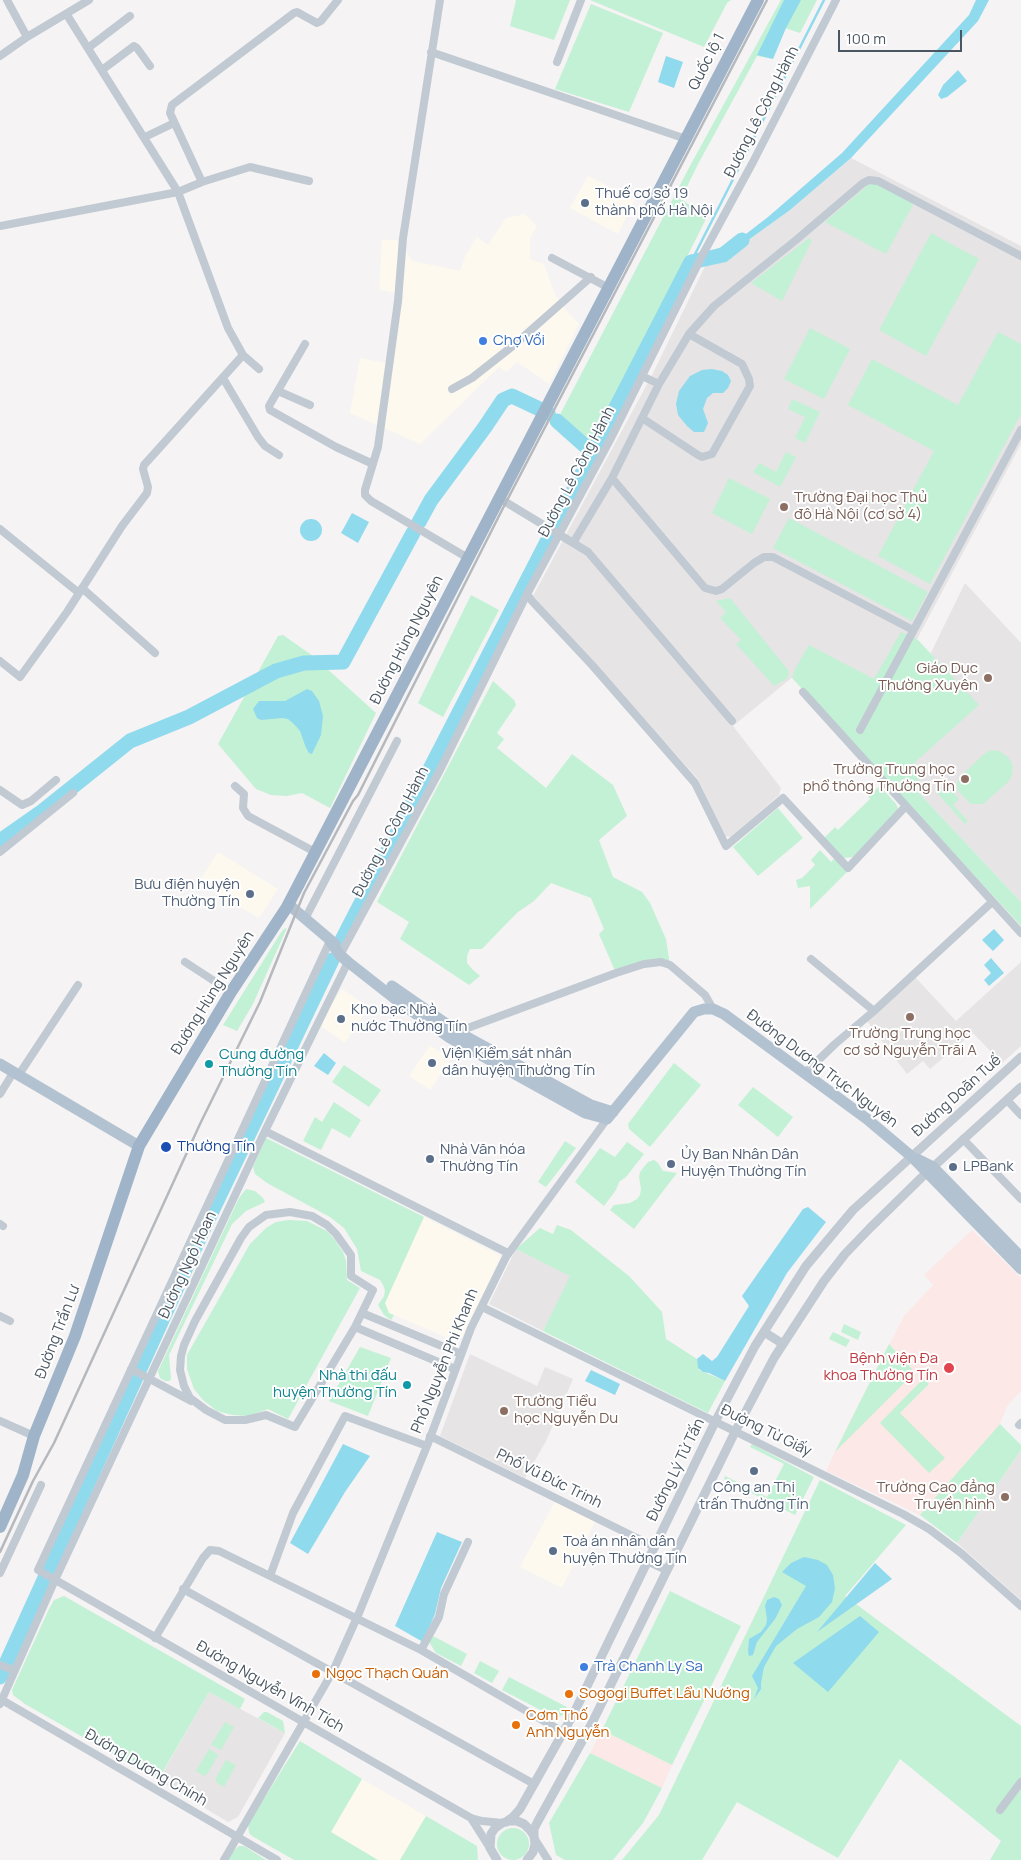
<!DOCTYPE html>
<meta charset="utf-8">
<style>
body{margin:0}
#map{position:relative;width:1021px;height:1860px;overflow:hidden;background:#f5f3f3;font-family:Manrope,sans-serif}
canvas{display:block}
.scale{position:absolute;left:838px;top:30px;width:124px;height:22px;box-sizing:border-box;border:2px solid #4a5661;border-top:0;padding-left:6px;font-size:15px;line-height:18px;white-space:nowrap;color:#4a5661;-webkit-text-stroke:4px #fff;paint-order:stroke}
</style>
<div id="map">
<canvas width="1021" height="1860"></canvas>
<div class="scale">100 m</div>
</div>
<script>
const c = document.querySelector('canvas').getContext('2d');
c.lineJoin = 'round';
function fillPath(path, color) { c.fillStyle = color; c.fill(path, 'evenodd'); }
const poly = rows => new Path2D(rows.map(r => 'M' + r).join(''));
function strokePath(path, color, width, dash) { c.strokeStyle = color; c.lineWidth = width; c.lineCap = dash ? 'butt' : 'round'; c.setLineDash(dash || []); c.stroke(path); }
function drawText(font, color, halo, rows, align = 'center') {
  c.font = font + ' Manrope,sans-serif'; c.lineWidth = 4; c.setLineDash([]); c.textBaseline = 'middle'; c.strokeStyle = halo; c.fillStyle = color; for (const [text, x, y, turn = 0] of rows) {
    c.save(); c.translate(x, y); c.rotate((+turn || 0) * Math.PI / 180); c.textAlign = isNaN(turn) ? turn : align; if (halo) c.strokeText(text, 0, 0); c.fillText(text, 0, 0); c.restore();
  }
}
fillPath(poly([
 [588,176,635,200,618,234,570,208],
 [525,214,537,226,530,238,530,259,544,264,555,294,566,310,579,324,549,384,517,362,506,372,499,367,420,444,350,413,360,358,392,364,404,294,379,290,382,240,397,240,413,261,460,271,465,256,477,237,488,245,506,218],
 [218,852,278,889,259,918,219,895,199,881],
 [342,989,369,1007,345,1043,318,1024],
 [430,1045,451,1059,430,1090,409,1076],
 [424,1217,501,1256,463,1336,455,1341,389,1313,385,1303],
 [557,1498,597,1518,562,1588,520,1567],
 [362,1779,426,1816,400,1860,378,1860,330,1832,294,1860,279,1852,300,1813,331,1830]
]), '#fdf9ef');
fillPath(poly([
 [851,158,1021,246,1021,444,861,744,800,671,733,726,781,788,779,795,731,837,725,836,698,779,533,596,653,373,710,256,733,250,790,210],
 [965,583,1021,643,1021,902,917,791,911,782,902,712],
 [1021,962,1021,1046,1002,1063,973,1033,930,1069,923,1061,907,1074,866,1020,915,977,956,1021],
 [516,1249,571,1276,543,1331,489,1304],
 [470,1354,537,1386,545,1367,573,1379,546,1441,525,1478,440,1436],
 [1021,1450,1021,1600,957,1543],
 [209,1692,285,1733,238,1817,228,1822,163,1783,162,1774]
]), '#e6e4e5');
fillPath(poly([
 [972,1230,1021,1278,1021,1391,1007,1406,1000,1424,920,1515,826,1471,849,1423,904,1316,933,1285,924,1275],
 [602,1730,672,1765,662,1788,590,1753]
]), '#fce8e6');
fillPath(poly([
 [516,0,570,0,554,40,510,26],
 [590,0,731,0,727,3,704,47],
 [781,0,817,0,800,33,785,28,773,59,757,56,697,166,681,199,707,217,592,446,554,426,691,164],
 [591,4,663,33,629,112,555,89],
 [875,181,914,203,886,254,825,222,869,184],
 [931,233,979,259,926,356,879,330],
 [809,238,812,240,782,301,751,283],
 [810,328,850,349,824,399,784,379],
 [998,332,1021,344,1021,414,930,584,878,556,934,451,848,405,872,359,958,405],
 [792,399,820,412,805,443,795,438,805,417,788,409],
 [786,452,796,457,780,487,753,472,759,463,776,472],
 [729,478,770,499,752,534,712,513],
 [789,518,928,592,912,621,773,548],
 [471,595,499,610,443,717,418,703],
 [730,598,788,670,789,675,786,679,774,686,736,644,741,640,720,618,726,612,716,601],
 [901,632,917,639,979,705,914,763,919,770,919,779,913,785,917,791,1021,902,1021,926,792,678,795,669,809,645,874,679],
 [283,635,313,656,376,713,330,808,302,793,287,796,271,795,256,789,218,744,278,636],
 [493,681,514,700,516,705,497,733,504,739,497,748,546,788,572,754,613,785,627,816,599,840,613,877,642,892,650,903,666,939,670,965,660,962,616,973,599,934,604,929,591,898,551,883,534,901,518,912,506,924,482,949,470,949,467,956,467,963,472,969,480,976,469,985,400,939,409,922,377,902],
 [991,750,999,751,1008,757,1013,766,1012,775,1008,782,983,804,971,804,958,791,957,785,959,778,984,754],
 [946,785,959,799,953,805,968,821,965,824,937,793],
 [880,786,896,804,898,808,897,812,853,857,843,858,824,838,835,827,838,830,870,799,868,796],
 [778,808,803,838,758,876,733,847],
 [820,850,831,862,835,858,847,872,810,909,810,886,798,888,796,880,802,878,815,865,811,860],
 [287,928,253,1004,237,1031,223,1025,280,934,284,929],
 [674,1063,701,1085,650,1147,629,1129,628,1124],
 [344,1065,381,1090,369,1107,332,1082],
 [753,1087,793,1117,778,1137,738,1105],
 [334,1102,361,1120,350,1138,332,1128,321,1150,303,1141,315,1117,322,1122],
 [266,1138,424,1217,385,1303,389,1313,394,1315,391,1320,384,1315,378,1305,384,1296,385,1290,383,1285,380,1280,361,1271,357,1249,344,1228,330,1217,267,1183,255,1174,253,1167],
 [565,1141,576,1148,546,1187,538,1182],
 [627,1142,644,1154,626,1177,619,1182,616,1190,604,1206,575,1182,600,1148,615,1157],
 [654,1160,658,1163,663,1171,677,1173,634,1229,610,1210,614,1205,630,1203,637,1199,640,1195,641,1189,639,1177,640,1172,648,1162],
 [246,1189,255,1191,263,1198,265,1202,246,1211,232,1224,169,1355,171,1378,170,1381,165,1381,160,1378,158,1371,160,1367,239,1198],
 [289,1220,307,1221,327,1231,335,1240,343,1252,346,1261,347,1280,360,1288,288,1419,268,1409,247,1416,233,1415,217,1411,203,1400,194,1389,187,1369,187,1355,250,1244,266,1228,276,1222],
 [557,1225,571,1230,629,1276,662,1312,666,1339,697,1359,699,1370,725,1381,708,1413,543,1331,570,1276,516,1249,540,1228,553,1234],
 [844,1324,861,1332,858,1340,841,1332],
 [833,1332,850,1340,846,1347,829,1339],
 [889,1344,912,1369,911,1376,835,1452],
 [360,1347,391,1358,368,1416,329,1401],
 [923,1379,929,1384,900,1413,945,1458,929,1473,880,1423],
 [1000,1424,1021,1445,1021,1450,957,1543,920,1515],
 [752,1444,814,1477,795,1515,724,1479,725,1476,767,1497,784,1464,750,1447],
 [820,1480,906,1525,845,1596,1021,1726,1021,1860,990,1860,1001,1841,900,1759,838,1858,737,1802,702,1860,622,1860,659,1815],
 [670,1591,741,1626,672,1765,602,1730],
 [64,1596,245,1699,240,1709,209,1692,162,1773,163,1783,25,1704,13,1695,12,1690,49,1609,54,1600],
 [433,1636,467,1654,461,1666,436,1653,429,1642],
 [480,1661,499,1671,492,1683,474,1673],
 [509,1677,567,1707,563,1715,556,1718,502,1690],
 [264,1712,267,1712,283,1721,285,1733,258,1718],
 [225,1722,234,1727,221,1750,211,1745],
 [300,1741,362,1779,331,1832,378,1860,294,1860,252,1836,249,1833,248,1824],
 [209,1749,218,1755,208,1773,204,1776,196,1771],
 [590,1753,662,1788,643,1823,613,1860,565,1860,556,1855,549,1823],
 [226,1760,236,1765,224,1787,216,1782,216,1778],
 [426,1816,477,1846,478,1860,400,1860],
 '497 1844a16 16 0 1 1 32 0a16 16 0 1 1-32 0Z',
 [239,1846,244,1846,266,1860,227,1860,232,1852]
]), '#c3f1d5');
fillPath(poly([
 [784,0,801,0,786,28,773,59,757,55],
 [976,0,989,0,978,21,851,158,790,210,733,251,710,256,713,250,733,244,768,217,842,153,969,15],
 [666,56,683,62,674,88,658,82],
 [958,70,967,81,947,97,941,99,938,95,943,85],
 [712,369,722,371,728,375,731,381,728,388,723,393,713,393,707,398,703,409,708,423,704,432,694,432,687,426,678,415,676,404,679,391,690,376,702,370],
 [352,513,369,522,358,543,341,533],
 '300 530a11 11 0 1 1 22 0a11 11 0 1 1-22 0Z',
 [307,689,312,691,319,701,323,716,321,735,312,754,309,753,306,748,300,731,294,724,288,719,282,718,261,720,257,718,253,709,259,701,285,701],
 [994,929,1004,940,993,951,982,940],
 [991,958,1004,973,989,986,984,980,991,973,984,965],
 [324,1053,336,1063,328,1075,314,1066],
 [808,1207,826,1222,787,1273,725,1381,709,1373,703,1372,698,1368,697,1359,703,1354,712,1361,717,1357,749,1306,742,1296,803,1209],
 [591,1370,620,1384,615,1395,585,1381],
 [343,1444,370,1456,345,1492,308,1554,290,1543],
 [437,1532,462,1542,441,1588,435,1614,423,1642,395,1626],
 [804,1557,818,1560,827,1565,833,1575,835,1588,832,1602,819,1617,797,1629,776,1646,764,1667,761,1683,761,1689,754,1699,758,1688,752,1676,806,1586,782,1572,791,1563],
 [875,1563,892,1579,817,1632],
 [774,1597,779,1599,782,1605,775,1619,757,1642,753,1655,749,1656,748,1652,749,1639,761,1632,766,1625,767,1619,765,1606,767,1600],
 [860,1616,879,1632,828,1692,793,1663]
]), '#90daee');
strokePath(poly([
 [691,262,824,0]
]), '#90daee', 2.5);
strokePath(poly([
 [557,421,593,453],
 [419,522,431,500,485,427,503,400,512,396,548,413],
 [0,841,40,813,130,741,189,717,276,671,304,663,343,662,413,533],
 [341,942,691,262,723,255,742,240],
 [0,1677,203,1230,332,960]
]), '#90daee', 15);
strokePath(poly([
 [7,0,27,37],
 [440,0,403,238,398,301,378,447,365,490,365,495,371,501,468,558],
 [67,15,178,192,228,328,243,355,259,369],
 [88,48,130,16],
 [431,52,686,139],
 [0,56,27,37,89,0],
 [557,62,581,0],
 [102,70,134,46,137,48,150,66],
 [145,137,174,123],
 [202,182,170,113,172,105,294,13,297,12,317,23,321,21,338,0],
 [0,226,178,192,202,182,250,167,309,181],
 [552,258,609,288],
 [305,344,269,406,270,410,336,447,373,464],
 [642,376,659,384],
 [223,378,258,437,265,446,279,455],
 [452,389,472,378,514,345,591,277],
 [278,391,310,405],
 [642,418,698,455,702,457,712,454,750,386,749,379,742,364,689,334],
 [612,478,705,588,716,591,722,589,754,563,764,557,773,557,913,630],
 [499,498,588,552,732,721],
 [0,529,79,593],
 [573,543,612,478,659,384,689,334,714,306,796,240,863,183,869,180,878,181,1021,256],
 [82,588,155,653],
 [527,594,532,601,592,665,695,783,726,846,783,798,848,868,905,807],
 [0,661,20,677,67,612,122,526,147,493,148,487,143,469,144,465,243,355],
 [803,692,1021,933],
 [860,730,1021,430],
 [235,786,244,794,243,808,248,816,315,852],
 [0,790,22,805,31,801,56,780],
 [0,852,73,793],
 [306,917,397,741],
 [330,941,38,1570,471,1818,482,1821,502,1823],
 [340,955,440,770,527,594,611,438,703,254,753,162,836,0],
 [811,959,874,1011,992,902],
 [185,962,231,992],
 [457,1032,616,973,644,964,661,962,670,965,705,995,713,1009],
 [805,1073,835,1044,874,1011],
 [18,1076,78,985],
 [0,1094,13,1073],
 [1007,1100,1021,1115],
 [265,1131,508,1253],
 [963,1139,1021,1199],
 [290,1212,312,1216,327,1225,336,1234,351,1255,351,1276,373,1290,355,1327,295,1427,266,1415,245,1420,225,1420,206,1410,190,1398,184,1386,180,1370,181,1356,184,1345,195,1321,241,1238,249,1227,266,1215,290,1212],
 [0,1224,3,1226],
 [482,1307,903,1514,929,1529,961,1553,1021,1606],
 [362,1313,461,1354],
 [0,1316,10,1321],
 [355,1327,455,1369],
 [131,1369,191,1401],
 [0,1421,34,1436],
 [1019,1425,1021,1423],
 [430,1436,655,1547],
 [0,1573,41,1485],
 [270,1576,293,1513,345,1416,427,1446],
 [183,1589,534,1784],
 [155,1638,203,1558,210,1550,219,1551,421,1650,563,1732],
 [421,1650,439,1617,444,1594,468,1542],
 [0,1665,13,1670],
 [2,1700,277,1860],
 [0,1704,55,1580,265,1131,348,962],
 [1000,1810,1021,1782],
 [471,1818,490,1848],
 [534,1838,548,1860],
 [224,1860,333,1671,359,1613,427,1446,471,1328,506,1257,607,1119]
]), '#c1cad2', 8);
strokePath(poly([
 [764,1332,783,1344],
 [648,1561,667,1570],
 [506,1822,513,1817,520,1809,574,1713,715,1422,755,1346,806,1266,853,1210,1021,1057],
 [534,1836,534,1829,538,1821,591,1725,735,1432,774,1358,824,1281,845,1254,870,1228,921,1178,1021,1087],
 [497,1860,490,1848,491,1834,495,1828,502,1823,509,1821,517,1821,524,1824,530,1830,534,1836,535,1844,533,1852,527,1860]
]), '#c1cad2', 9);
strokePath(poly([
 [288,904,335,944],
 [330,941,340,955,348,962,399,1002,450,1038,585,1113,607,1119,694,1012,704,1009,713,1009,724,1014,867,1119,911,1156,1021,1269],
 [392,986,458,1032,591,1105,613,1112],
 [0,1064,139,1146],
 [917,1159,933,1167,1021,1257]
]), '#b3c2d1', 11);
strokePath(poly([
 [0,1527,23,1475,34,1436,75,1336,139,1146,231,992,287,907,758,0]
]), '#9fb4c9', 12);
strokePath(poly([
 [0,1552,33,1481,54,1443,200,1124,260,1002,304,893,353,801,358,795,502,510,767,0]
]), '#b5b8bd', 2.5);
for (const [x, y, r, color] of [
 [585,203,5,"#5c6f8a"],
 [483,341,5,"#3f7fe0"],
 [784,507,5,"#8d6e63"],
 [988,678,5,"#8d6e63"],
 [965,779,5,"#8d6e63"],
 [250,894,5,"#5c6f8a"],
 [910,1017,5,"#8d6e63"],
 [341,1019,5,"#5c6f8a"],
 [432,1063,5,"#5c6f8a"],
 [209,1064,5,"#0f9aa8"],
 [166,1147,6,"#1a4fb4"],
 [430,1159,5,"#5c6f8a"],
 [671,1164,5,"#5c6f8a"],
 [953,1167,5,"#5c6f8a"],
 [949,1368,6,"#e0444e"],
 [407,1385,5,"#0f9aa8"],
 [504,1411,5,"#8d6e63"],
 [754,1471,5,"#5c6f8a"],
 [1005,1497,5,"#8d6e63"],
 [553,1551,5,"#5c6f8a"],
 [584,1667,5,"#3f7fe0"],
 [316,1674,5,"#e8710a"],
 [569,1694,5,"#e8710a"],
 [516,1725,5,"#e8710a"]
]) { const dot = new Path2D(); dot.arc(x, y, r, 0, 2 * Math.PI); c.fillStyle = color; c.fill(dot); strokePath(dot, '#fff', 2); }
drawText('15px', '#4a5661', '#fff', [
 ["Quốc lộ 1",707,62,-63],
 ["Đường Lê Công Hành",762,112,-63],
 ["Đường Lê Công Hành",577,472,-62],
 ["Đường Hùng Nguyên",407,640,-63],
 ["Đường Lê Công Hành",391,832,-62],
 ["Đường Hùng Nguyên",213,993,-58],
 ["Đường Dương Trực Nguyên",822,1069,37],
 ["Đường Doãn Tuế",957,1096,-42],
 ["Đường Ngô Hoan",188,1265,-65],
 ["Đường Trần Lư",58,1332,-69],
 ["Phố Nguyễn Phi Khanh",445,1361,-68],
 ["Đường Từ Giấy",766,1431,26],
 ["Đường Lý Tử Tấn",676,1470,-64],
 ["Phố Vũ Đức Trinh",549,1479,26],
 ["Đường Nguyễn Vĩnh Tích",270,1687,30],
 ["Đường Dương Chính",146,1768,30]
]);
drawText('15px', '#4e5e75', '#fff', [
 ["Thuế cơ sở 19",595,194],
 ["thành phố Hà Nội",595,211],
 ["Bưu điện huyện",240,885,"right"],
 ["Thường Tín",240,902,"right"],
 ["Kho bạc Nhà",351,1010],
 ["nước Thường Tín",351,1027],
 ["Viện Kiểm sát nhân",442,1054],
 ["dân huyện Thường Tín",442,1071],
 ["Nhà Văn hóa",440,1150],
 ["Thường Tín",440,1167],
 ["Ủy Ban Nhân Dân",681,1155],
 ["Huyện Thường Tín",681,1172],
 ["LPBank",963,1167],
 ["Công an Thị",754,1488,"center"],
 ["trấn Thường Tín",754,1505,"center"],
 ["Toà án nhân dân",563,1542],
 ["huyện Thường Tín",563,1559]
], 'left');
drawText('15px', '#366cbe', '#fff', [
 ["Chợ Vồi",493,341],
 ["Trà Chanh Ly Sa",594,1667]
], 'left');
drawText('15px', '#785e54', '#fff', [
 ["Trường Đại học Thủ",794,498,"left"],
 ["đô Hà Nội (cơ sở 4)",794,515,"left"],
 ["Giáo Dục",978,669],
 ["Thường Xuyên",978,686],
 ["Trường Trung học",955,770],
 ["phổ thông Thường Tín",955,787],
 ["Trường Trung học",910,1034,"center"],
 ["cơ sở Nguyễn Trãi A",910,1051,"center"],
 ["Trường Tiểu",514,1402,"left"],
 ["học Nguyễn Du",514,1419,"left"],
 ["Trường Cao đẳng",995,1488],
 ["Truyền hình",995,1505]
], 'right');
drawText('15px', '#0d838f', '#fff', [
 ["Cung đường",219,1055],
 ["Thường Tín",219,1072],
 ["Nhà thi đấu",397,1376,"right"],
 ["huyện Thường Tín",397,1393,"right"]
], 'left');
drawText('15px', '#164399', '#fff', [
 ["Thường Tín",177,1147]
], 'left');
drawText('15px', '#be3a42', '#fff', [
 ["Bệnh viện Đa",938,1359],
 ["khoa Thường Tín",938,1376]
], 'right');
drawText('15px', '#c56008', '#fff', [
 ["Ngọc Thạch Quán",326,1674],
 ["Sogogi Buffet Lẩu Nướng",579,1694],
 ["Cơm Thố",526,1716],
 ["Anh Nguyễn",526,1733]
], 'left');
</script>
